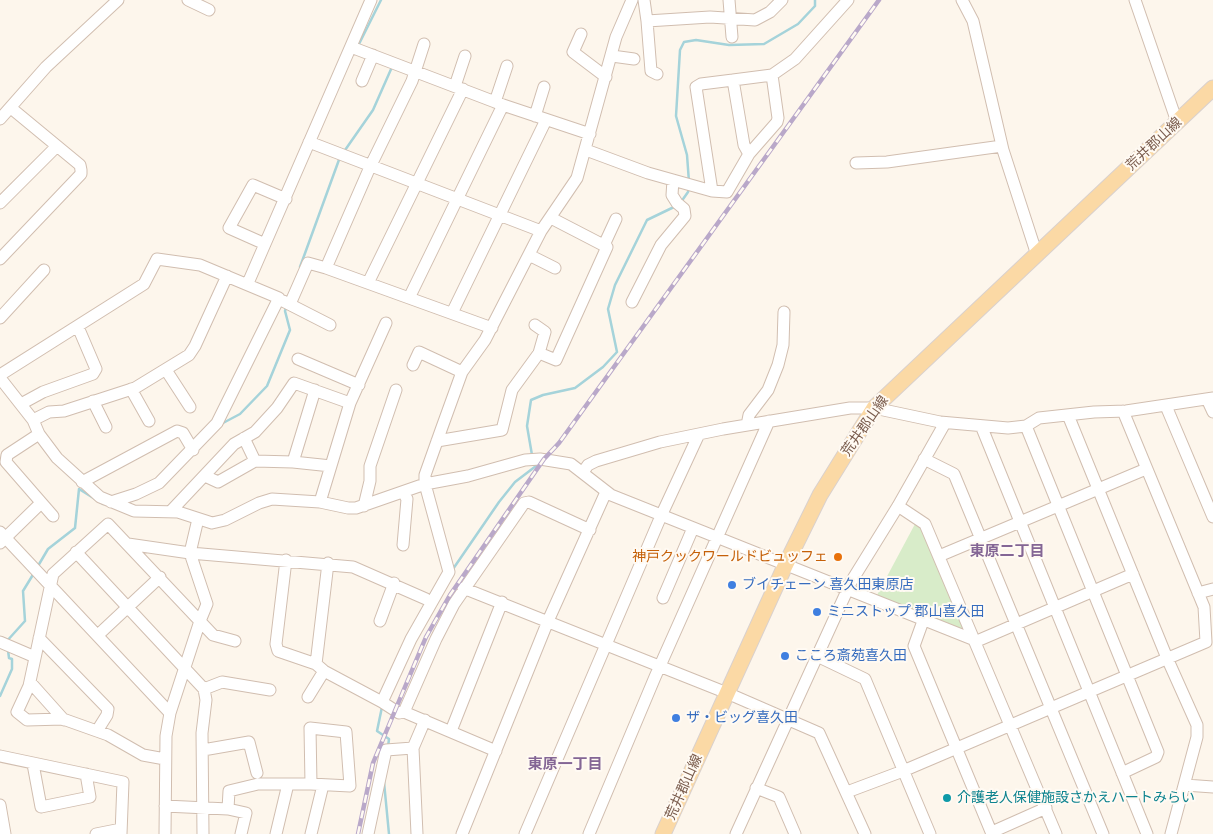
<!DOCTYPE html>
<meta charset="utf-8">
<style>
body{margin:0}
canvas{display:block;background:#fdf6ec}
</style>
<canvas width="1213" height="834"></canvas>
<script>
const c = document.querySelector('canvas').getContext('2d');
c.lineJoin = 'round';
function fillPath(path, color) { c.fillStyle = color; c.fill(path, 'evenodd'); }
const poly = rows => new Path2D(rows.map(r => 'M' + r).join(''));
function strokePath(path, color, width, dash) { c.strokeStyle = color; c.lineWidth = width; c.lineCap = dash ? 'butt' : 'round'; c.setLineDash(dash || []); c.stroke(path); }
function drawText(font, color, halo, rows, align = 'center') {
  c.font = font + ' Raleway,"Noto Sans JP",sans-serif'; c.lineWidth = 4; c.setLineDash([]); c.textBaseline = 'middle'; c.strokeStyle = halo; c.fillStyle = color; for (const [text, x, y, turn = 0] of rows) {
    c.save(); c.translate(x, y); c.rotate((+turn || 0) * Math.PI / 180); c.textAlign = isNaN(turn) ? turn : align; if (halo) c.strokeText(text, 0, 0); c.fillText(text, 0, 0); c.restore();
  }
}
fillPath(poly([
 [915,524,923,528,969,634,876,597]
]), '#d8ecc9');
strokePath(poly([
 [358,46,381,0],
 [343,153,373,110,392,67],
 [689,182,687,155,676,116,680,50,684,42,696,40,729,45,764,44,798,24,815,6,815,0],
 [681,202,688,192,689,188],
 [300,267,340,157],
 [223,423,240,414,267,386,290,330,285,311,287,305],
 [532,455,527,426,531,400,543,395,575,388,603,367,617,352,608,309,615,285,647,220,674,207],
 [38,566,48,549,75,528,79,489,103,504],
 [453,569,499,502,515,482,536,466,534,462],
 [6,642,25,621,23,591,34,573],
 [0,696,12,669,12,659,9,658,8,650],
 [382,707,377,731,389,739,388,747],
 [384,782,389,834]
]), '#a5d3da', 2.5);
const minor = poly([
 [188,0,209,10],
 [644,0,647,21,710,17,755,20,770,12,782,0],
 [729,0,732,37],
 [962,0,973,21,1003,150,1037,255],
 [1135,0,1177,122],
 [647,21,651,71,657,74],
 [581,34,573,52,606,77],
 [424,44,412,81,370,167,326,268,492,328],
 [351,47,503,105,590,134],
 [612,56,634,59],
 [362,81,373,55],
 [455,86,465,56],
 [495,102,507,66],
 [535,116,544,87],
 [0,119,46,67,118,0],
 [309,142,541,231],
 [586,150,648,173,712,191,727,192,749,154,777,122,778,118,772,75,795,59,848,0],
 [749,154,744,145,733,80,772,75],
 [856,163,887,162,1002,146],
 [712,191,696,87,701,84,733,80],
 [0,203,57,146],
 [265,244,229,228,253,185,286,199],
 [604,245,616,219],
 [529,255,555,268],
 [0,259,81,174,81,170,80,165,11,108],
 [248,283,371,0],
 [368,283,463,89],
 [409,298,503,105],
 [283,301,330,325],
 [632,302,661,245,685,216,684,209,677,203,672,195,673,180],
 [290,304,308,263,326,268],
 [452,313,546,120],
 [0,318,44,270],
 [535,325,545,332,539,353],
 [298,359,359,385],
 [413,365,419,352,462,372],
 [166,370,190,407],
 [0,375,144,284,157,259,200,265,279,298,217,423,159,483,136,494,111,502],
 [0,378,33,420,39,434,57,458,100,497,134,511,178,512,212,523,225,520,259,503,272,499,320,502,348,508,356,508,425,484,468,476,525,460,540,459,571,464,611,495,977,641,1133,574],
 [131,389,149,421],
 [1207,399,1213,412],
 [93,401,106,427],
 [350,403,386,323],
 [21,404,43,392,93,374,96,369,78,327],
 [1166,406,1213,517],
 [1068,415,1167,658,1197,725,1197,737,1171,834],
 [33,420,49,412,64,411,135,388,189,355,195,346,227,276],
 [747,425,749,415,768,390,778,365,783,345,784,312],
 [1026,426,1158,752,1156,757,1122,773],
 [982,428,1147,834],
 [39,434,7,455,6,462,53,516],
 [244,438,255,461,293,462,331,466],
 [437,441,502,430,512,390,539,353,556,360,607,247,551,218],
 [924,459,954,474,1103,834],
 [293,462,315,390],
 [583,472,588,465,596,461,660,442,723,429,850,408,874,408,940,422,1008,428,1026,426,1039,418,1094,412,1126,411,1213,398],
 [205,476,218,482,255,461],
 [82,482,177,431,183,433,193,450],
 [403,492,407,499,403,545],
 [364,506,370,481,370,466,396,390],
 [898,506,925,524,1056,834],
 [170,512,234,444,255,432,277,408,294,383,350,403,320,502],
 [0,532,170,713],
 [0,543,41,503],
 [128,544,190,553,353,567,426,599],
 [76,552,204,689,206,700,202,733,203,834],
 [939,556,1146,469],
 [286,560,276,644,278,651,316,664,324,671,382,702,411,639,449,572,425,484,425,475,441,430,462,372,485,340,541,231,577,178,616,37,632,0],
 [463,588,727,693,819,733,865,834],
 [1198,593,1213,589],
 [663,598,693,528],
 [380,621,394,583],
 [923,621,914,646,992,834],
 [98,635,160,577],
 [39,638,108,709,107,715,97,731],
 [0,642,35,657],
 [817,656,865,679,930,834],
 [316,664,328,563],
 [30,682,64,720],
 [204,689,222,682,270,690],
 [308,697,324,671],
 [382,702,399,713,404,712,496,751],
 [404,712,436,639,454,604,524,503,529,502,590,530],
 [451,731,502,602],
 [203,750,249,742,257,773],
 [0,756,123,782,121,834],
 [165,759,143,755,108,735,63,719,27,720,17,712,29,686,53,574,108,524,213,635,235,641],
 [33,764,41,807,90,797,86,774],
 [288,784,311,784,310,728,346,732,350,786,311,784],
 [1185,785,1213,787],
 [756,788,779,797,795,834],
 [847,792,903,771,1206,642,1204,607,1123,411],
 [0,805,5,834],
 [165,806,228,809,229,791,258,784,288,784,276,834],
 [228,809,246,813,241,834],
 [992,832,1046,808],
 [96,834,121,829],
 [165,834,166,736,170,713,200,621,207,604,190,553,198,519],
 [311,834,323,785],
 [368,834,386,750,413,748],
 [417,834,413,748,425,720],
 [462,834,548,621,606,492],
 [525,834,661,516,699,434],
 [589,834,655,677,769,421],
 [736,834,851,582,898,506,945,423]
]);
const major = poly([
 [663,834,785,566,820,495,874,408,1213,88]
]);
strokePath(minor, '#d1beb0', 13);
strokePath(major, '#dad1cd', 17);
strokePath(minor, '#fff', 11);
strokePath(major, '#fbd9a5', 15);
const rail = poly([
 [358,834,373,763,426,637,450,595,544,459,559,443,879,0]
]);
strokePath(rail, '#b9a8c9', 4.5);
strokePath(rail, '#fffaf3', 2.5, [8]);
for (const [x, y, r, color] of [
 [838,557,5,"#e8710a"],
 [732,585,5,"#3f7fe0"],
 [817,612,5,"#3f7fe0"],
 [785,656,5,"#3f7fe0"],
 [676,718,5,"#3f7fe0"],
 [947,798,5,"#0f9aa8"]
]) { const dot = new Path2D(); dot.arc(x, y, r, 0, 2 * Math.PI); c.fillStyle = color; c.fill(dot); strokePath(dot, '#fffaf3', 2); }
drawText('14px', '#7a5c4d', '#fffaf3', [
 ["荒井郡山線",1154,144,-43],
 ["荒井郡山線",865,426,-55],
 ["荒井郡山線",684,787,-66]
]);
drawText('14px', '#c56008', '#fffaf3', [
 ["神戸クックワールドビュッフェ",828,557]
], 'right');
drawText('14px', '#366cbe', '#fffaf3', [
 ["ブイチェーン 喜久田東原店",742,585],
 ["ミニストップ 郡山喜久田",827,612],
 ["こころ斎苑喜久田",795,656],
 ["ザ・ビッグ喜久田",686,718]
], 'left');
drawText('14px', '#0d838f', '#fffaf3', [
 ["介護老人保健施設さかえハートみらい",957,798]
], 'left');
drawText('bold 15px', '#846695', '#fffaf3', [
 ["東原二丁目",1007,551],
 ["東原一丁目",565,764]
]);
</script>
